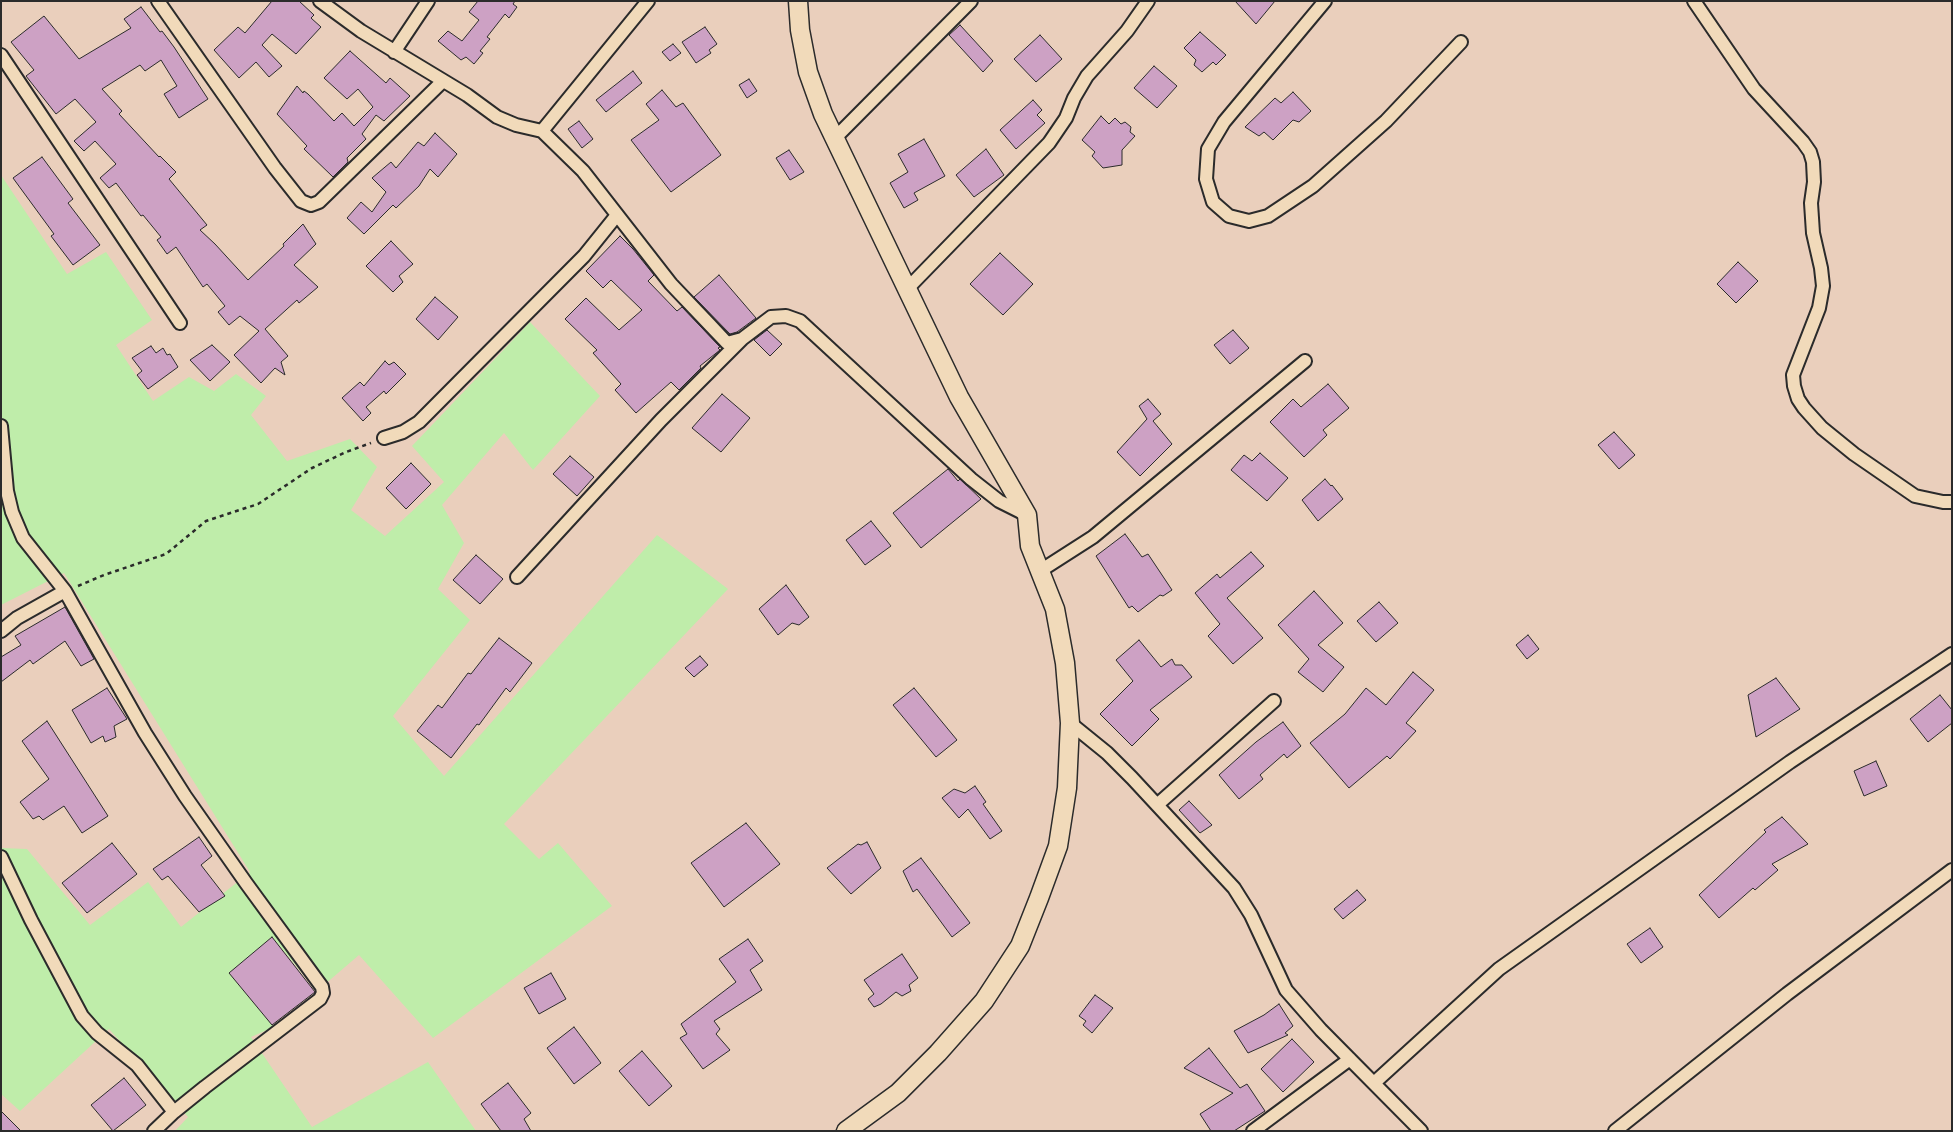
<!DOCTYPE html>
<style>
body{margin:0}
#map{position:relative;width:1953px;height:1132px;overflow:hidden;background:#eacfbc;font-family:"Gochi Hand",sans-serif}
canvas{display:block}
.frame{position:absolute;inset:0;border:2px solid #2b2b2b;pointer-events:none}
</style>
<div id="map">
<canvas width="1953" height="1132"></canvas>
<div class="frame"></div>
</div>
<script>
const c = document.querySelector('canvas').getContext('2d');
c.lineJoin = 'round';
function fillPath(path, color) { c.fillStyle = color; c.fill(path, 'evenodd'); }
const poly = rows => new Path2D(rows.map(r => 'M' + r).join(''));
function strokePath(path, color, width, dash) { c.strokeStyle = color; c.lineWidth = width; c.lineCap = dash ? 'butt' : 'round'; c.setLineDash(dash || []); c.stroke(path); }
fillPath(poly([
 [1,175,67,274,106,252,152,320,116,345,153,401,189,377,214,391,236,374,266,396,251,415,287,461,350,439,377,467,351,510,385,536,444,482,412,446,530,322,600,396,533,470,504,433,442,505,464,543,438,589,470,620,393,716,444,776,657,535,728,589,504,824,539,859,558,843,612,906,433,1038,359,955,317,991,272,937,229,973,274,1027,251,1037,312,1127,428,1062,476,1131,175,1131,188,1117,109,1029,20,1111,1,1094,1,848,27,849,90,925,148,882,181,927,250,872,64,573,1,605]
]), '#bfedaa');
const building = poly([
 [272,1,299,1,314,15,311,18,321,27,296,54,272,34,262,45,282,66,269,77,256,62,239,78,214,50,238,27,245,33,272,1],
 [478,1,515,1,513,4,517,7,509,18,505,14,487,37,490,39,480,51,483,53,474,64,466,57,461,60,438,41,448,31,462,41,479,20,469,12,478,1],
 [1235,1,1275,1,1256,24,1235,1],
 [141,7,160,32,162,31,174,47,208,99,179,118,164,94,177,86,161,60,145,71,140,65,102,89,122,111,119,114,159,157,160,156,176,172,169,179,207,225,200,230,215,244,248,280,284,246,283,244,303,224,316,244,294,265,318,287,299,303,297,300,265,329,288,356,281,362,285,375,275,368,261,383,234,355,259,331,240,316,229,325,218,312,225,306,207,284,203,287,176,247,167,254,157,240,161,237,143,215,141,216,116,183,109,188,100,178,116,164,95,141,84,151,74,141,96,122,75,99,56,114,26,76,34,70,11,42,44,16,79,59,131,28,124,19,141,7],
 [960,25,993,61,983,72,949,35,960,25],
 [705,27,717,44,709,50,711,53,696,63,682,42,705,27],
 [1200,32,1226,55,1216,65,1213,62,1202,72,1194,65,1196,60,1184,48,1200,32],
 [1040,35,1062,59,1036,82,1014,59,1040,35],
 [673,44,681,53,670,61,662,52,673,44],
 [350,51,386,83,390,78,410,96,384,121,376,115,362,134,366,139,347,158,348,162,333,177,304,149,307,146,277,114,297,86,303,93,304,91,308,94,334,121,342,113,354,126,373,107,358,89,347,99,324,78,350,51],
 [1154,66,1177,86,1157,108,1134,88,1154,66],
 [633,71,642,83,606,112,596,100,633,71],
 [749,79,757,91,747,98,739,85,749,79],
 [662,90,676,107,683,103,721,155,671,192,631,140,659,120,646,104,662,90],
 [1293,92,1311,111,1299,122,1293,120,1273,140,1264,132,1259,136,1245,127,1275,98,1281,103,1293,92],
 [1033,100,1042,110,1037,115,1045,123,1016,149,1000,130,1033,100],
 [1101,116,1109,124,1115,118,1121,124,1125,122,1131,127,1130,132,1135,136,1122,150,1122,165,1103,168,1092,156,1095,152,1082,140,1101,116],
 [579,121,593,139,582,148,568,129,579,121],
 [435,133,457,154,438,177,430,169,419,186,396,208,393,205,364,234,347,218,361,202,372,212,386,192,372,178,391,162,396,168,418,142,424,146,435,133],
 [924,139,945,176,914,193,918,200,904,208,890,183,908,172,898,154,924,139],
 [986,149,1004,175,974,197,956,175,986,149],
 [789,150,804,172,790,180,776,158,789,150],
 [42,157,73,199,68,203,100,245,73,265,51,236,54,234,13,178,42,157],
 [620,236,633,249,654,275,648,281,677,311,682,307,720,347,718,348,720,350,700,366,701,368,679,390,671,382,636,413,615,390,621,384,593,353,597,350,565,319,586,298,619,330,642,310,611,280,603,288,586,271,620,236],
 [391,241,413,264,399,276,403,282,393,292,366,266,391,241],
 [1000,253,1033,284,1003,315,970,284,1000,253],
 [1738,262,1758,281,1736,303,1717,284,1738,262],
 [719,275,756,318,737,332,730,334,694,297,719,275],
 [435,297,458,317,438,340,416,319,435,297],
 [767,330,782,344,770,356,754,340,767,330],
 [1233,330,1249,348,1230,364,1214,345,1233,330],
 [212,345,230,362,210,381,190,360,212,345],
 [151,346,156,353,163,348,167,355,170,354,178,367,148,389,137,375,142,371,132,358,151,346],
 [385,361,389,365,394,362,406,374,386,394,384,391,366,407,371,413,363,421,342,398,360,382,364,386,385,361],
 [1328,384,1349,408,1323,430,1327,435,1304,457,1270,422,1293,399,1301,407,1328,384],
 [722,394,750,418,721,452,692,428,722,394],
 [1148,399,1161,414,1153,421,1172,444,1140,476,1117,452,1147,419,1139,406,1148,399],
 [1614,432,1635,455,1619,469,1598,445,1614,432],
 [1260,453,1288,478,1267,501,1231,470,1244,455,1252,461,1260,453],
 [570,456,594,477,577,496,553,474,570,456],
 [411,463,431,484,406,509,386,488,411,463],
 [948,469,958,481,960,479,981,499,921,548,893,513,948,469],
 [1325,479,1331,486,1332,485,1343,499,1318,521,1302,500,1325,479],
 [871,521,891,546,865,565,846,540,871,521],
 [1125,534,1142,557,1148,554,1172,590,1163,596,1160,595,1138,612,1132,606,1129,608,1096,556,1125,534],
 [1251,552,1264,566,1227,598,1263,638,1233,664,1208,636,1220,624,1195,593,1217,574,1220,578,1251,552],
 [476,555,503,579,480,604,453,580,476,555],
 [786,585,809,617,799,625,792,623,778,635,759,609,786,585],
 [1314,591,1343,623,1318,645,1344,667,1323,692,1298,672,1309,659,1278,625,1314,591],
 [1379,602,1398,623,1376,642,1357,621,1379,602],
 [65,607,94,659,81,666,65,641,33,664,30,660,1,682,1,657,21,645,15,636,65,607],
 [1528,635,1539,649,1527,659,1516,645,1528,635],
 [499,638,532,663,510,692,506,688,479,725,477,724,451,758,417,731,438,705,442,708,468,673,471,674,499,638],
 [1139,640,1161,667,1172,659,1175,665,1182,665,1192,677,1150,710,1159,719,1132,746,1100,714,1133,681,1116,660,1139,640],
 [700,656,708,665,694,677,685,668,700,656],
 [1413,672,1434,690,1406,723,1416,731,1390,759,1387,756,1349,788,1310,743,1345,714,1366,688,1386,705,1413,672],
 [1776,678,1800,709,1756,737,1748,695,1776,678],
 [107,688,127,719,114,726,116,737,105,742,103,736,91,743,72,710,107,688],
 [914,688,957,740,936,757,893,705,914,688],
 [1940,695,1952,710,1952,723,1928,742,1910,719,1940,695],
 [47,721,108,816,82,833,64,806,43,820,39,816,33,819,20,802,49,779,22,741,47,721],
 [1283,722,1301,746,1287,758,1284,754,1260,775,1263,779,1239,799,1219,775,1256,742,1283,722],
 [1876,761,1887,786,1864,796,1854,771,1876,761],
 [975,786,986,802,983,804,1002,831,990,839,968,809,959,818,942,798,954,789,965,793,975,786],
 [1189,801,1212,825,1200,833,1179,810,1189,801],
 [1782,817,1808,844,1772,864,1778,870,1755,890,1753,888,1719,918,1699,895,1766,832,1764,830,1782,817],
 [746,823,780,864,724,907,691,863,746,823],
 [199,837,212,856,201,865,225,896,199,912,168,876,162,880,153,869,199,837],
 [867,842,881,868,851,894,827,868,858,844,861,845,867,842],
 [112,843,137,874,87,913,62,883,112,843],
 [921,858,970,923,952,937,917,889,913,892,903,871,921,858],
 [1357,890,1366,900,1343,919,1334,909,1357,890],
 [1650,928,1663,947,1641,963,1627,944,1650,928],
 [272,937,315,992,272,1025,229,973,272,937],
 [748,939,763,961,750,970,762,990,714,1021,720,1029,716,1034,730,1050,703,1069,680,1038,687,1034,681,1024,736,982,719,959,748,939],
 [902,954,918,978,909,985,911,991,902,996,896,992,881,1004,874,1007,868,999,874,994,864,980,902,954],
 [551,973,566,999,539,1014,524,988,551,973],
 [1095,995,1113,1008,1092,1033,1083,1025,1086,1021,1079,1016,1095,995],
 [1279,1004,1293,1026,1285,1033,1288,1035,1248,1053,1234,1031,1264,1015,1279,1004],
 [574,1027,601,1063,574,1084,547,1048,574,1027],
 [1292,1039,1314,1062,1283,1092,1261,1069,1292,1039],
 [1209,1048,1240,1088,1247,1084,1265,1111,1234,1131,1211,1131,1200,1114,1233,1093,1184,1068,1209,1048],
 [642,1051,672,1086,649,1106,619,1071,642,1051],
 [124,1078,146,1105,113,1131,91,1105,124,1078],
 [508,1083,531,1113,524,1119,531,1131,501,1131,481,1104,508,1083],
 [1,1111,21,1131,1,1131,1,1111]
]);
fillPath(building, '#cda1c4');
strokePath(building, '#2b2b2b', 1);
const minor = poly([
 [158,1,275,168,301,201,311,205,319,202,443,81],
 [320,1,361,31,467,95,497,117,516,125,542,131,583,171,671,284,710,325,727,343,742,339],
 [1325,1,1224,122,1208,149,1206,179,1213,202,1229,216,1249,221,1268,216,1313,186,1386,121,1461,42],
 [1694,1,1754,89,1803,142,1810,152,1813,162,1814,182,1811,203,1813,233,1821,268,1823,286,1819,308,1793,375,1794,386,1798,399,1804,408,1822,428,1854,454,1915,496,1943,502,1952,502],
 [394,52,428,1],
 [1,55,180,323],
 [542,131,648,1],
 [834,139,971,1],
 [907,289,1049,143,1066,118,1074,98,1087,76,1127,31,1148,1],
 [1,426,7,491,12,512,23,538,65,591,145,733,185,796,246,883,322,987,323,993,320,999,205,1087,174,1112,154,1131],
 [384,438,403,432,419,422,584,256,617,215],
 [1040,571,1093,537,1305,361],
 [517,577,661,420,742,339,771,317,786,316,800,321,971,479,999,501,1027,515],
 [1,631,17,618,65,591],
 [1070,723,1107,753,1132,778,1234,888,1251,915,1286,990,1321,1030,1421,1131],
 [1157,805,1274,701],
 [1,857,31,920,82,1016,97,1033,137,1065,174,1112],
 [1374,1083,1499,969,1790,762,1952,654],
 [1253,1131,1350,1059],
 [1615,1131,1787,994,1952,870]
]);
const secondary = poly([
 [798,1,800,30,808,72,823,114,959,397,1027,515,1030,546,1055,609,1065,663,1070,723,1067,788,1058,846,1039,898,1020,946,984,1001,938,1053,898,1093,846,1131]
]);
strokePath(minor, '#2b2b2b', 16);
strokePath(secondary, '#2b2b2b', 21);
strokePath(poly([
 [78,586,104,575,166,554,206,521,258,504,312,468,346,452,371,443]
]), '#2b2b2b', 2.5, [4, 4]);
strokePath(minor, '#f1daba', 12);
strokePath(secondary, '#f1daba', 18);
</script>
